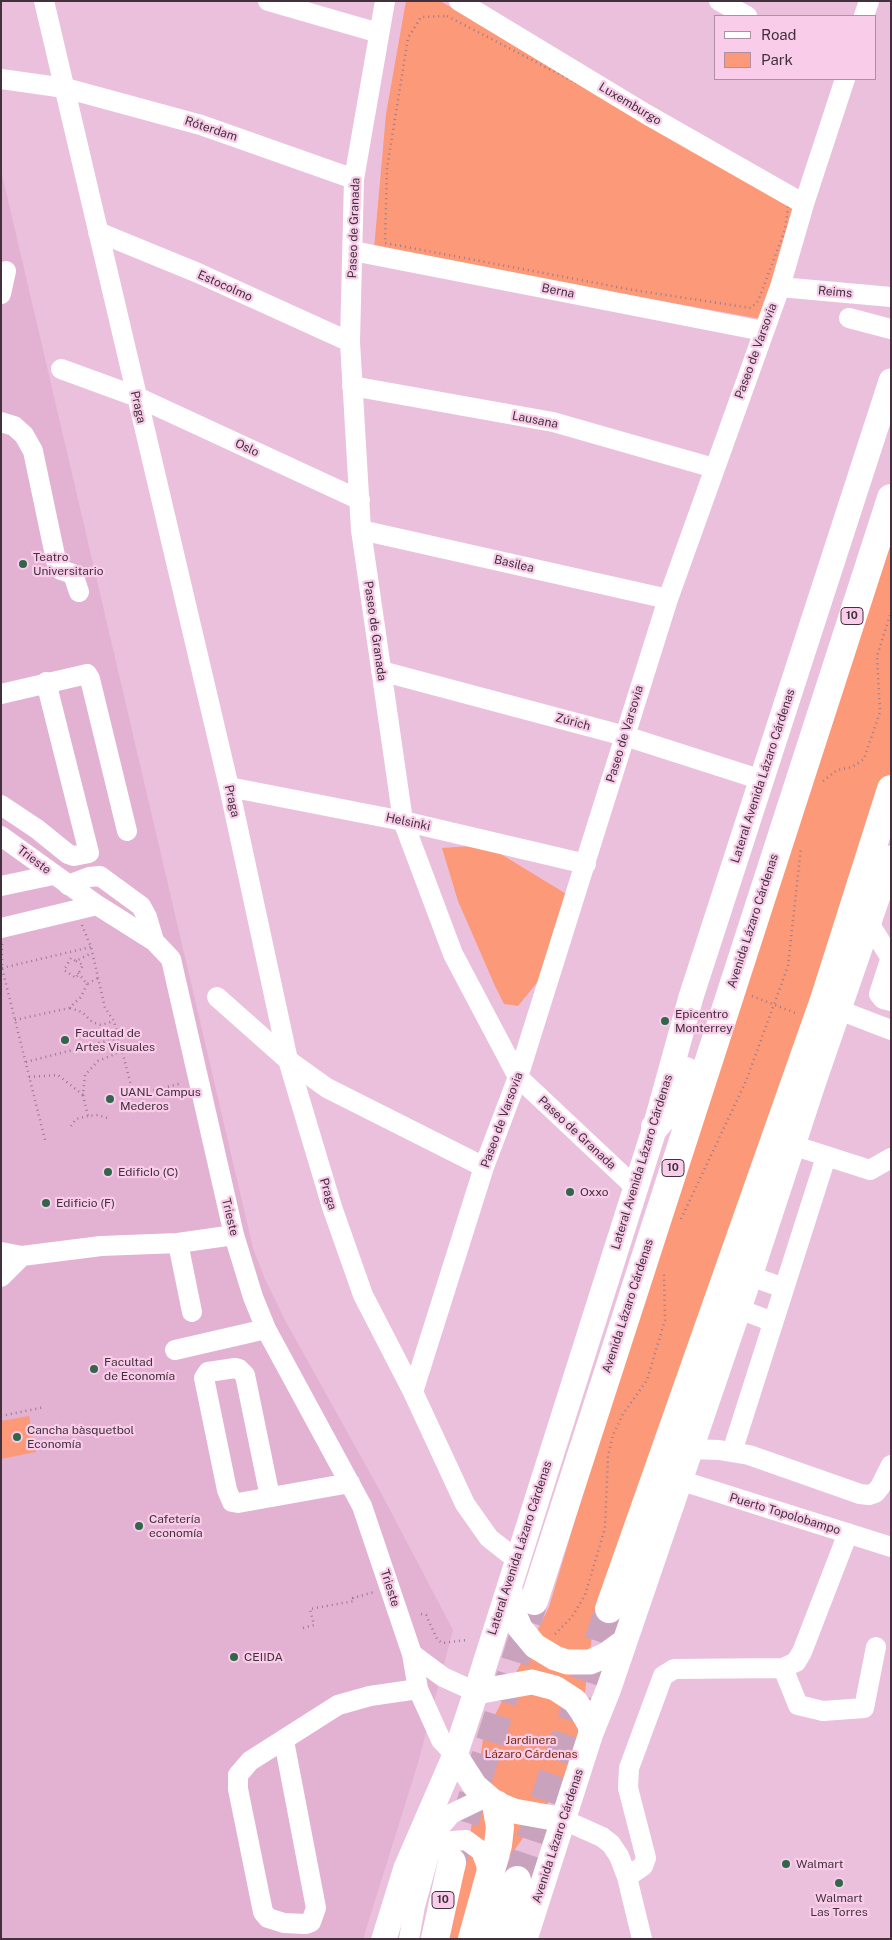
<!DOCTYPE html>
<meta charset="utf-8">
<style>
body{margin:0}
#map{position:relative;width:892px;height:1940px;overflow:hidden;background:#ebc0dd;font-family:"Public Sans",sans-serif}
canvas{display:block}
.frame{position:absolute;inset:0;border:2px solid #42313c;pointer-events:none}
.legend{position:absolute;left:714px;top:15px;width:162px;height:65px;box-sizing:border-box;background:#f9cdea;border:1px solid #b08fa4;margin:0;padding:6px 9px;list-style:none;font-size:15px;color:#42313c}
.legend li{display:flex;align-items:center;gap:10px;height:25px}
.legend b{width:25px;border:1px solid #b08fa4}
</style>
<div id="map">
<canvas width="892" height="1940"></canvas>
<div class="frame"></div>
<ul class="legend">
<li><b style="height:6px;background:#fff"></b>Road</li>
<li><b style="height:14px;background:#fb9978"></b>Park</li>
</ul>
</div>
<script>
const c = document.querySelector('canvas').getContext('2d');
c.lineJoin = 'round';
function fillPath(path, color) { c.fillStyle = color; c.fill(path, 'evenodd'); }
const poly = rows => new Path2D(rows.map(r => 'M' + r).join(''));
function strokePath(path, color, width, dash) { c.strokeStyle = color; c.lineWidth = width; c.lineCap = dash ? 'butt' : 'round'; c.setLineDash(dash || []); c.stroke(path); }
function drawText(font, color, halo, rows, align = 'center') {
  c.font = font + ' "Public Sans",sans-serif'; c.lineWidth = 4.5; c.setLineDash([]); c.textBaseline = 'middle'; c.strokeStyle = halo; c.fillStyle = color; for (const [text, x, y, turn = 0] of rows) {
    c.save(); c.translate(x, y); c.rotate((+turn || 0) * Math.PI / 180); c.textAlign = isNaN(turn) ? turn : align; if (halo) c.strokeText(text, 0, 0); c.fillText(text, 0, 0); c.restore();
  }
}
fillPath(poly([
 [1,170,253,1248,264,1277,286,1322,380,1491,453,1630,418,1763,363,1939,1,1939]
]), '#e3b1d2');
fillPath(poly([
 [406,1,440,1,798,206,761,319,374,249,386,114],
 [891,498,891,789,824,1000,594,1619,576,1764,495,1877,477,1939,446,1939,451,1912,466,1866,483,1739,549,1607,725,1021],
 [486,845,568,895,544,974,518,1006,504,1004,495,986,458,901,442,848],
 [29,1416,36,1452,1,1459,1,1421]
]), '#fb9978');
strokePath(poly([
 [452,1862,534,1601],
 [517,1880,609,1609]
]), '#c9a3bd', 28, [28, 14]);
strokePath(poly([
 [447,16,617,104,789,200,785,230,758,301,751,308,633,290,385,243,387,168,408,38,421,17,447,16],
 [823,781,837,770,852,767,864,759,880,712,877,656,891,612],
 [82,925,91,947,105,1008,114,1021,134,1096,182,1083],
 [2,944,2,968,45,1140],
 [76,961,83,965,76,978,64,970,71,958,76,961,92,953],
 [2,968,91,947],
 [78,973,87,984,98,978],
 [752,996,798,1014],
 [70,1008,82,1012,92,1022,101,1025,114,1021],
 [15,1020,69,1008,81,997,87,984],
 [26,1062,119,1038],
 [29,1077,58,1075,83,1095],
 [107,1118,98,1115,88,1116,83,1095,85,1075,98,1061,122,1051],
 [71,1126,76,1119,88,1116],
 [681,1219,746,1081,788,966,801,847],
 [1,1416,45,1407],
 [421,1614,426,1615,437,1639,442,1643,466,1640],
 [303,1628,314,1625,310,1609,354,1601,353,1598,374,1592],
 [555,1634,572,1617,585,1595,605,1528,608,1456,613,1435,623,1414,647,1380,665,1320,664,1274]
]), '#997b8f', 2.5, [1, 4]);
strokePath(poly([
 [44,1,229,787,288,1060,332,1207,363,1295,413,1392,465,1504,489,1538,517,1560],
 [268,1,379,33],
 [385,1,354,179,350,342,361,530,403,821,453,954,518,1077,635,1187],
 [459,1,646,114,804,204],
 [719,1,747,16],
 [864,16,869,1],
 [1,79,65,88,201,125,354,179],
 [98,232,198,273,350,342],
 [353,251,763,331],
 [780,287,891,297],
 [1,294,6,271],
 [849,318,891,329],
 [61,369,135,396,360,500],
 [352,386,553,422,714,468],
 [1,422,14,426,24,435,33,451,57,565,61,570,73,574,79,592],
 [361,530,668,599],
 [381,671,625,736,762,780],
 [1,694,87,674,90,679,127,831],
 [229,787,403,821,586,864],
 [1,805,37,829,68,854,74,856,89,853,46,682],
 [1,836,97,905,154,941,171,959,234,1235,253,1297,266,1329,362,1506,412,1654,418,1689,441,1740,455,1755],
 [68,885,89,877,100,876,141,906,147,917,154,941],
 [1,886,53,875],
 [869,923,890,957],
 [1,928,97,905],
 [891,957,879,994,883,999,891,1001],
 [217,997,288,1060,327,1088,484,1167],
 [839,1010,891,1030],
 [792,1145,870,1170,891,1158],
 [1,1252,22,1256],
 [750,1276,784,1288],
 [1,1277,22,1256,101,1246,178,1243],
 [739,1309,773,1322],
 [192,1312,178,1243,234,1235],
 [175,1350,266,1329],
 [413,1392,484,1167,518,1077,668,599,780,287,804,204,845,79],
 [690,1449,719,1450,749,1455,860,1494,869,1495,875,1493,880,1487,891,1465],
 [732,1452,826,1157],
 [679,1480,891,1547],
 [270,1497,245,1375,239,1369,235,1368,208,1372,204,1378,227,1490,232,1502,238,1503,350,1483],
 [412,1654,443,1677,476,1692],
 [783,1668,798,1705,823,1711,864,1708,876,1647],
 [284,1741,316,1908,311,1922,306,1924,284,1923,268,1918,263,1912,238,1789,238,1775,250,1761,338,1705,370,1696,418,1689],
 [564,1820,602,1837,611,1844,619,1856,627,1877,642,1939],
 [429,1853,453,1841,466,1840,481,1851,486,1864,488,1877],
 [627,1877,643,1866,646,1858,628,1788,629,1768,663,1676,674,1669,783,1668,796,1662,802,1652,848,1533],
 [409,1939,415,1906,435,1833,451,1814,486,1797]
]), '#fff', 20);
strokePath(poly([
 [510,1588,511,1606,520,1628,535,1646,555,1658,567,1662,590,1662,606,1655,624,1642],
 [476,1692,532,1682,555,1688,575,1701,582,1711,590,1725,591,1733],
 [455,1755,475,1786,496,1804,514,1811,564,1820],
 [384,1939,406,1868,455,1755,476,1692,655,1127,691,997,891,381],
 [525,1939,591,1733,609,1688,750,1276,814,1081,891,858]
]), '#fff', 25);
strokePath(poly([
 [655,1127,673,1106,686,1071],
 [534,1601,891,498],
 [609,1609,824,1000,891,789],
 [435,1939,452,1862],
 [472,1939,498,1845,500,1827,496,1804],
 [499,1939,517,1880]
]), '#fff', 28);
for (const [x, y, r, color] of [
 [23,564,5,"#32664b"],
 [665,1021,5,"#32664b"],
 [65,1040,5,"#32664b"],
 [110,1099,5,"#32664b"],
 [108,1172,5,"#32664b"],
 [570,1192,5,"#32664b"],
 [46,1203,5,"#32664b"],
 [94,1369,5,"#32664b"],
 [17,1437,5,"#32664b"],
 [139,1526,5,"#32664b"],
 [234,1657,5,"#32664b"],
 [786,1864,5,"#32664b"],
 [839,1883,5,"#32664b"]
]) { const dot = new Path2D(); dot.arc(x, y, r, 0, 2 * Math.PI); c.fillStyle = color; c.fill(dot); strokePath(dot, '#f9cdea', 2); }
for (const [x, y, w] of [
 [852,616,22],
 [673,1168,22],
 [443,1900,22]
]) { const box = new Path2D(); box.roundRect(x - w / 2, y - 8.5, w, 17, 4); c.fillStyle = '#f9cdea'; c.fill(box); strokePath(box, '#42313c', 1); }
drawText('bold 11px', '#42313c', null, [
 ["10",852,616],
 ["10",673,1168],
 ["10",443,1900]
]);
drawText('12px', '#42313c', '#f9cdea', [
 ["Luxemburgo",630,104,31],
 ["Róterdam",211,129,18],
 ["Paseo de Granada",354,228,-88],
 ["Estocolmo",225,286,24],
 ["Berna",558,291,11],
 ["Reims",835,292,5],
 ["Paseo de Varsovia",756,351,-70],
 ["Praga",138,407,77],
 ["Lausana",535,420,11],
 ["Oslo",247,448,25],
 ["Basilea",514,564,13],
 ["Paseo de Granada",375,631,82],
 ["Zúrich",573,722,15],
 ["Paseo de Varsovia",625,734,-73],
 ["Lateral Avenida Lázaro Cárdenas",763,776,-72],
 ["Praga",232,801,77],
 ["Helsinki",408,822,12],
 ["Trieste",34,860,37],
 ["Avenida Lázaro Cárdenas",753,921,-72],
 ["Paseo de Varsovia",502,1120,-70],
 ["Paseo de Granada",577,1133,43],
 ["Lateral Avenida Lázaro Cárdenas",642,1162,-73],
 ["Praga",328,1194,73],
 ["Trieste",230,1217,77],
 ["Avenida Lázaro Cárdenas",628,1306,-72],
 ["Puerto Topolobampo",785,1514,17],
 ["Lateral Avenida Lázaro Cárdenas",520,1548,-72],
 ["Trieste",390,1588,72],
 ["Avenida Lázaro Cárdenas",558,1836,-72]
]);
drawText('12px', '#42313c', '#f9cdea', [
 ["Teatro",33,557],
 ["Universitario",33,571],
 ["Epicentro",675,1014],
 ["Monterrey",675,1028],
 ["Facultad de",75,1033],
 ["Artes Visuales",75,1047],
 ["UANL Campus",120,1092],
 ["Mederos",120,1106],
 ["EdificIo (C)",118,1172],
 ["Oxxo",580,1192],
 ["Edificio (F)",56,1203],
 ["Facultad",104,1362],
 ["de Economía",104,1376],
 ["Cancha bàsquetbol",27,1430],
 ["Economía",27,1444],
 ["Cafetería",149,1519],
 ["economía",149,1533],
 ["CEIIDA",244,1657],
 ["Walmart",796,1864],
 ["Walmart",839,1898,"center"],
 ["Las Torres",839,1912,"center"]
], 'left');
drawText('12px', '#7b2c0d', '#f9cdea', [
 ["Jardinera",531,1740],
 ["Lázaro Cárdenas",531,1754]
]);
</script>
